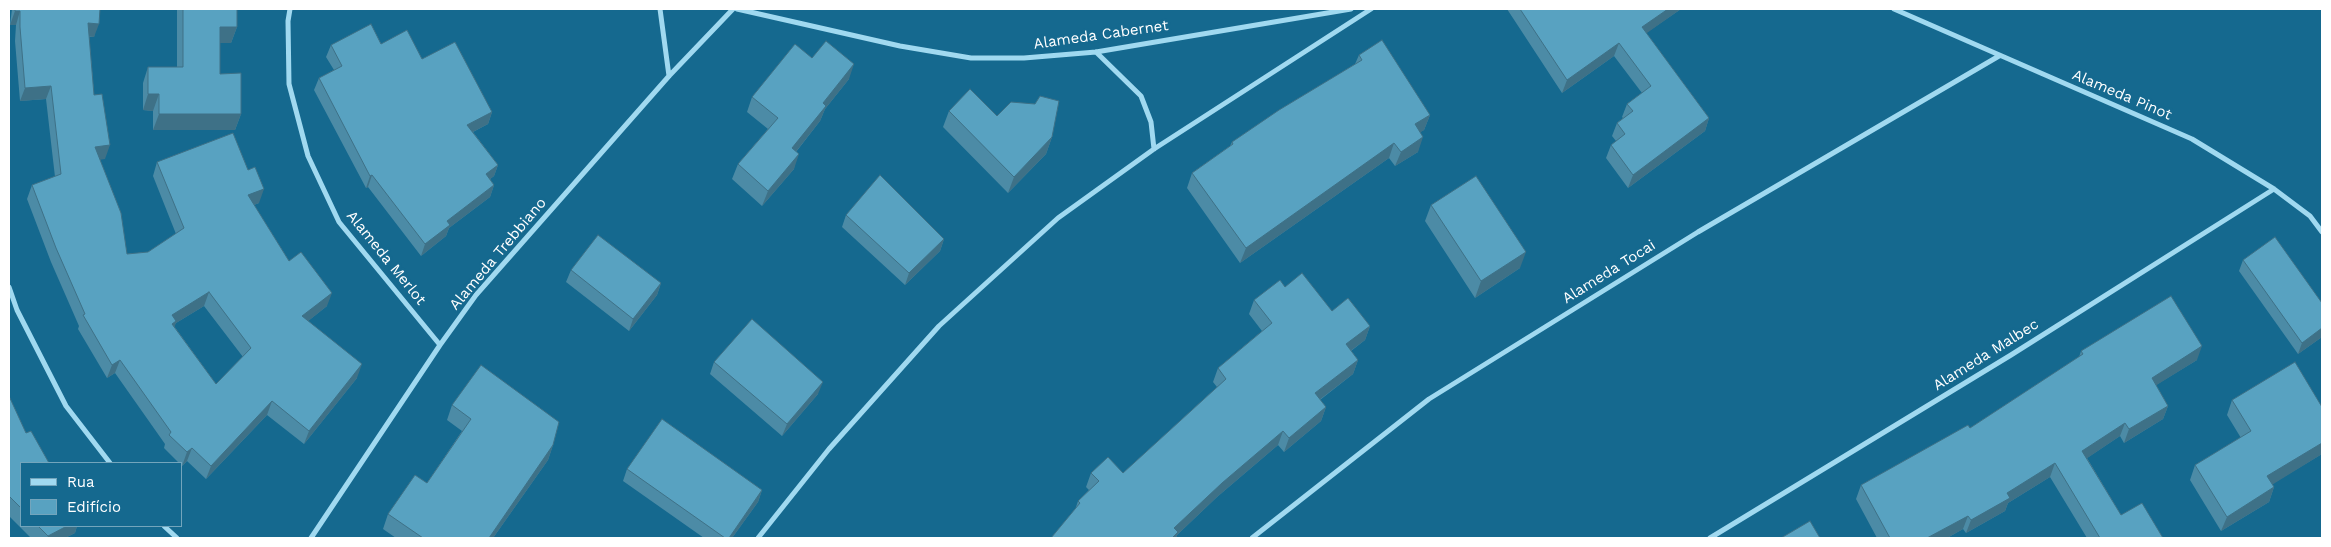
<!DOCTYPE html>
<meta charset="utf-8">
<style>
body{margin:0}
#map{position:relative;width:2331px;height:547px;overflow:hidden;background:#15698f;font-family:"Work Sans",sans-serif}
canvas{display:block}
.frame{position:absolute;inset:0;border:10px solid #fff;pointer-events:none}
.legend{position:absolute;left:20px;top:462px;width:162px;height:65px;box-sizing:border-box;background:#15698f;border:1px solid #73a5bc;margin:0;padding:6px 9px;list-style:none;font-size:15px;color:#fff}
.legend li{display:flex;align-items:center;gap:10px;height:25px}
.legend b{width:25px;border:1px solid #73a5bc}
</style>
<div id="map">
<canvas width="2331" height="547"></canvas>
<div class="frame"></div>
<ul class="legend">
<li><b style="height:6px;background:#a0d9f0"></b>Rua</li>
<li><b style="height:14px;background:#58a2c1"></b>Edifício</li>
</ul>
</div>
<script>
const c = document.querySelector('canvas').getContext('2d');
c.lineJoin = 'round';
const poly = rows => new Path2D(rows.map(r => 'M' + r).join(''));
function strokePath(path, color, width, dash) { c.strokeStyle = color; c.lineWidth = width; c.lineCap = dash ? 'butt' : 'round'; c.setLineDash(dash || []); c.stroke(path); }
function fillPath(path, color) { c.fillStyle = color; c.fill(path, 'evenodd'); }
function drawText(font, color, halo, rows, align = 'center') {
  c.font = font + ' "Work Sans",sans-serif'; c.lineWidth = 5; c.setLineDash([]); c.textBaseline = 'middle'; c.strokeStyle = halo; c.fillStyle = color; for (const [text, x, y, turn = 0] of rows) {
    c.save(); c.translate(x, y); c.rotate((+turn || 0) * Math.PI / 180); c.textAlign = isNaN(turn) ? turn : align; if (halo) c.strokeText(text, 0, 0); c.fillText(text, 0, 0); c.restore();
  }
}
strokePath(poly([
 [290,9,288,21,289,84,308,156,339,222,440,345],
 [660,9,669,76],
 [737,9,900,46,971,58,1024,58,1096,52,1351,9],
 [1894,9,2192,139,2274,189,2310,216,2322,232],
 [1096,52,1141,96,1151,122,1154,149],
 [9,287,17,310,66,406,110,463],
 [164,526,177,538],
 [311,538,440,345,476,295,669,76,733,9],
 [758,538,829,449,939,326,1058,218,1154,149,1371,9],
 [1252,538,1429,399,1698,232,1999,56],
 [1710,538,2011,355,2274,189]
]), '#a0d9f0', 5);
fillPath(poly([
 [12,9,100,9,94,37,89,37,94,95,105,159,100,159,127,254,148,252,176,234,153,176,157,162,259,203,254,205,289,261,327,306,308,321,357,378,304,444,267,415,206,479,187,461,182,466,181,463,179,463,164,448,165,444,115,373,107,378,78,329,79,326,51,262,27,199,32,185,55,177,46,99,20,101,15,41,16,25,10,25],
 [204,306,243,357,216,384,174,326,176,323],
 [177,9,237,9,237,27,231,43,220,43,220,74,241,114,235,130,153,130,153,111,143,110,143,83,148,67,177,67],
 [1507,9,1681,9,1646,33,1709,118,1705,131,1628,188,1606,158,1611,145,1616,141,1612,136,1617,123,1623,118,1622,117,1627,104,1642,93,1614,56,1562,93],
 [381,44,422,59,492,112,488,124,473,132,498,165,494,176,490,179,494,185,490,197,449,228,446,236,421,256,368,187,366,188,314,90,319,78,334,70,326,57,331,45],
 [1359,55,1430,115,1424,130,1420,132,1418,152,1395,166,1389,158,1240,263,1187,188,1192,173,1230,146,1232,142,1355,64],
 [812,58,849,79,825,109,820,121,796,152,794,169,762,206,732,179,738,164,768,129,747,112,752,97],
 [949,111,997,116,1052,137,1046,154,1008,193,943,127],
 [1431,205,1520,268,1475,298,1425,221],
 [846,215,944,239,940,251,905,285,842,227],
 [2243,260,2322,303,2322,337,2298,354,2239,271],
 [571,270,661,283,657,295,629,331,566,282],
 [1285,287,1332,311,1370,326,1365,340,1351,351,1358,360,1353,374,1320,400,1326,407,1321,421,1284,452,1278,445,1217,497,1177,535,1176,538,1051,538,1075,510,1078,501,1089,490,1086,487,1091,473,1123,473,1217,387,1213,382,1218,368,1262,331,1249,314,1254,300],
 [2081,351,2197,360,2156,385,2168,406,2163,419,2124,443,2120,436,2087,458,2121,515,2163,538,2087,538,2050,477,2008,503,2005,511,1966,533,1963,529,1947,538,1877,538,1856,499,1861,485,1970,428,2079,357],
 [714,362,818,394,782,436,710,374],
 [9,396,21,463,21,526,77,526,75,533,65,538,31,538,9,516],
 [2232,400,2322,407,2322,454,2272,484,2274,487,2269,502,2221,531,2190,480,2195,465,2241,438,2227,415],
 [452,405,553,445,548,460,493,538,396,538,383,529,388,514,427,483,462,431,447,420],
 [627,469,762,490,758,502,732,538,704,538,623,481]
]), '#4c8ba6');
fillPath(poly([
 [1668,9,1681,9,1637,40,1642,27],
 [15,11,20,11,16,25,10,25],
 [88,23,99,24,94,37,83,36],
 [220,27,237,27,231,43,214,43],
 [1619,43,1614,56,1562,93,1567,80],
 [854,64,849,79,825,109,820,121,787,163,792,148,823,103],
 [51,86,46,99,20,101,25,88],
 [148,94,159,94,153,111,143,110],
 [492,112,488,124,463,137,467,125],
 [159,114,241,114,235,130,153,130],
 [1430,115,1424,130,1410,139,1415,124],
 [1709,118,1705,131,1628,188,1633,175],
 [1052,137,1046,154,1008,193,1014,177],
 [1423,137,1418,152,1395,166,1401,152],
 [1394,143,1389,158,1240,263,1246,248],
 [110,145,105,159,90,161,95,147],
 [799,154,794,169,762,206,768,191],
 [498,165,494,176,481,186,486,174],
 [372,175,368,187,366,188,370,176],
 [494,185,490,197,449,228,446,236,421,256,425,244,447,221],
 [264,189,259,203,243,209,248,195],
 [944,239,940,251,905,285,909,273],
 [1526,252,1520,268,1475,298,1481,281],
 [661,283,657,295,629,331,633,319],
 [209,292,204,306,176,323,171,335,172,315],
 [332,293,327,306,297,330,302,316],
 [1370,326,1365,340,1341,358,1346,344],
 [2322,328,2322,337,2298,354,2302,343],
 [2202,346,2197,360,2147,391,2152,378],
 [120,360,115,373,107,378,112,365],
 [1358,360,1353,374,1310,407,1315,393],
 [362,364,357,378,304,444,309,431],
 [823,382,818,394,782,436,787,424],
 [272,401,267,415,206,479,211,466],
 [2168,406,2163,419,2124,443,2129,429],
 [1326,407,1321,421,1284,452,1289,438],
 [2125,423,2120,436,2077,465,2082,451],
 [1283,431,1278,445,1217,497,1177,535,1176,538,1171,538,1174,528,1222,483],
 [2322,443,2322,454,2262,491,2267,476],
 [553,445,548,460,493,538,489,538],
 [192,448,187,461,182,466,187,452],
 [2055,463,2050,477,2008,503,2005,511,1966,533,1971,520,2007,493],
 [2274,487,2269,502,2221,531,2227,517],
 [762,490,758,502,732,538,729,538],
 [1968,516,1963,529,1947,538,1927,538],
 [67,526,77,526,75,533,65,538,47,538,48,536]
]), '#3e7187');
const building = poly([
 [15,9,100,9,99,24,88,23,94,95,102,94,110,145,95,147,121,213,127,254,148,252,184,228,157,162,233,133,248,170,255,167,264,189,248,195,289,261,301,252,332,293,302,316,362,364,309,431,272,401,211,466,192,448,187,452,169,435,171,432,120,360,112,365,83,315,85,314,56,248,32,185,61,174,51,86,25,88,20,27,20,11,15,11,15,9],
 [209,292,251,348,216,384,172,324,176,321,172,315,209,292],
 [183,9,237,9,237,27,220,27,220,74,241,73,241,114,159,114,159,94,148,94,148,67,183,67,183,9],
 [1520,9,1668,9,1642,27,1709,118,1633,175,1611,145,1625,134,1617,123,1633,111,1627,104,1651,86,1619,43,1567,80,1520,9],
 [371,24,381,44,407,30,422,59,455,42,492,112,467,125,498,165,486,174,494,185,447,221,450,225,425,244,372,175,370,176,319,78,342,66,331,45,371,24],
 [1382,40,1430,115,1415,124,1423,137,1401,152,1394,143,1246,248,1192,173,1233,144,1232,142,1279,110,1362,60,1359,55,1382,40],
 [826,41,854,64,823,103,826,106,792,148,799,154,768,191,738,164,778,118,752,97,795,44,812,58,826,41],
 [970,89,997,116,1011,102,1035,104,1040,96,1059,101,1052,137,1014,177,949,111,970,89],
 [880,175,944,239,909,273,846,215,880,175],
 [1476,176,1526,252,1481,281,1431,205,1476,176],
 [598,235,661,283,633,319,571,270,598,235],
 [2275,237,2322,303,2322,328,2302,343,2243,260,2275,237],
 [1302,273,1332,311,1348,298,1370,326,1346,344,1358,360,1315,393,1326,407,1289,438,1283,431,1222,483,1174,528,1178,532,1172,538,1051,538,1080,503,1078,501,1099,481,1091,473,1108,457,1123,473,1226,379,1218,368,1272,323,1254,300,1280,280,1285,287,1302,273],
 [2171,296,2202,346,2152,378,2168,406,2129,429,2125,423,2082,451,2121,515,2142,503,2163,538,2100,538,2055,463,2007,493,2010,498,1971,520,1968,516,1927,538,1890,538,1861,485,1968,425,1970,428,2083,354,2081,351,2171,296],
 [752,319,823,382,787,424,714,362,752,319],
 [2295,362,2322,407,2322,443,2267,476,2274,487,2227,517,2195,465,2251,431,2232,400,2295,362],
 [481,365,559,422,553,445,489,538,423,538,388,514,415,475,427,483,471,419,452,405,481,365],
 [9,396,26,433,31,431,49,463,21,463,21,508,9,496,9,396],
 [662,419,762,490,729,538,725,538,627,469,662,419],
 [1810,521,1820,538,1781,538,1810,521],
 [38,526,67,526,48,536,38,526]
]);
fillPath(building, '#58a2c1');
strokePath(building, '#3e7187', 1);
drawText('15px', '#fff', '#15698f', [
 ["Alameda Cabernet",1101,35,-8],
 ["Alameda Pinot",2122,95,23],
 ["Alameda Trebbiano",498,254,-50],
 ["Alameda Merlot",386,258,51],
 ["Alameda Tocai",1609,272,-32],
 ["Alameda Malbec",1986,355,-32]
]);
</script>
